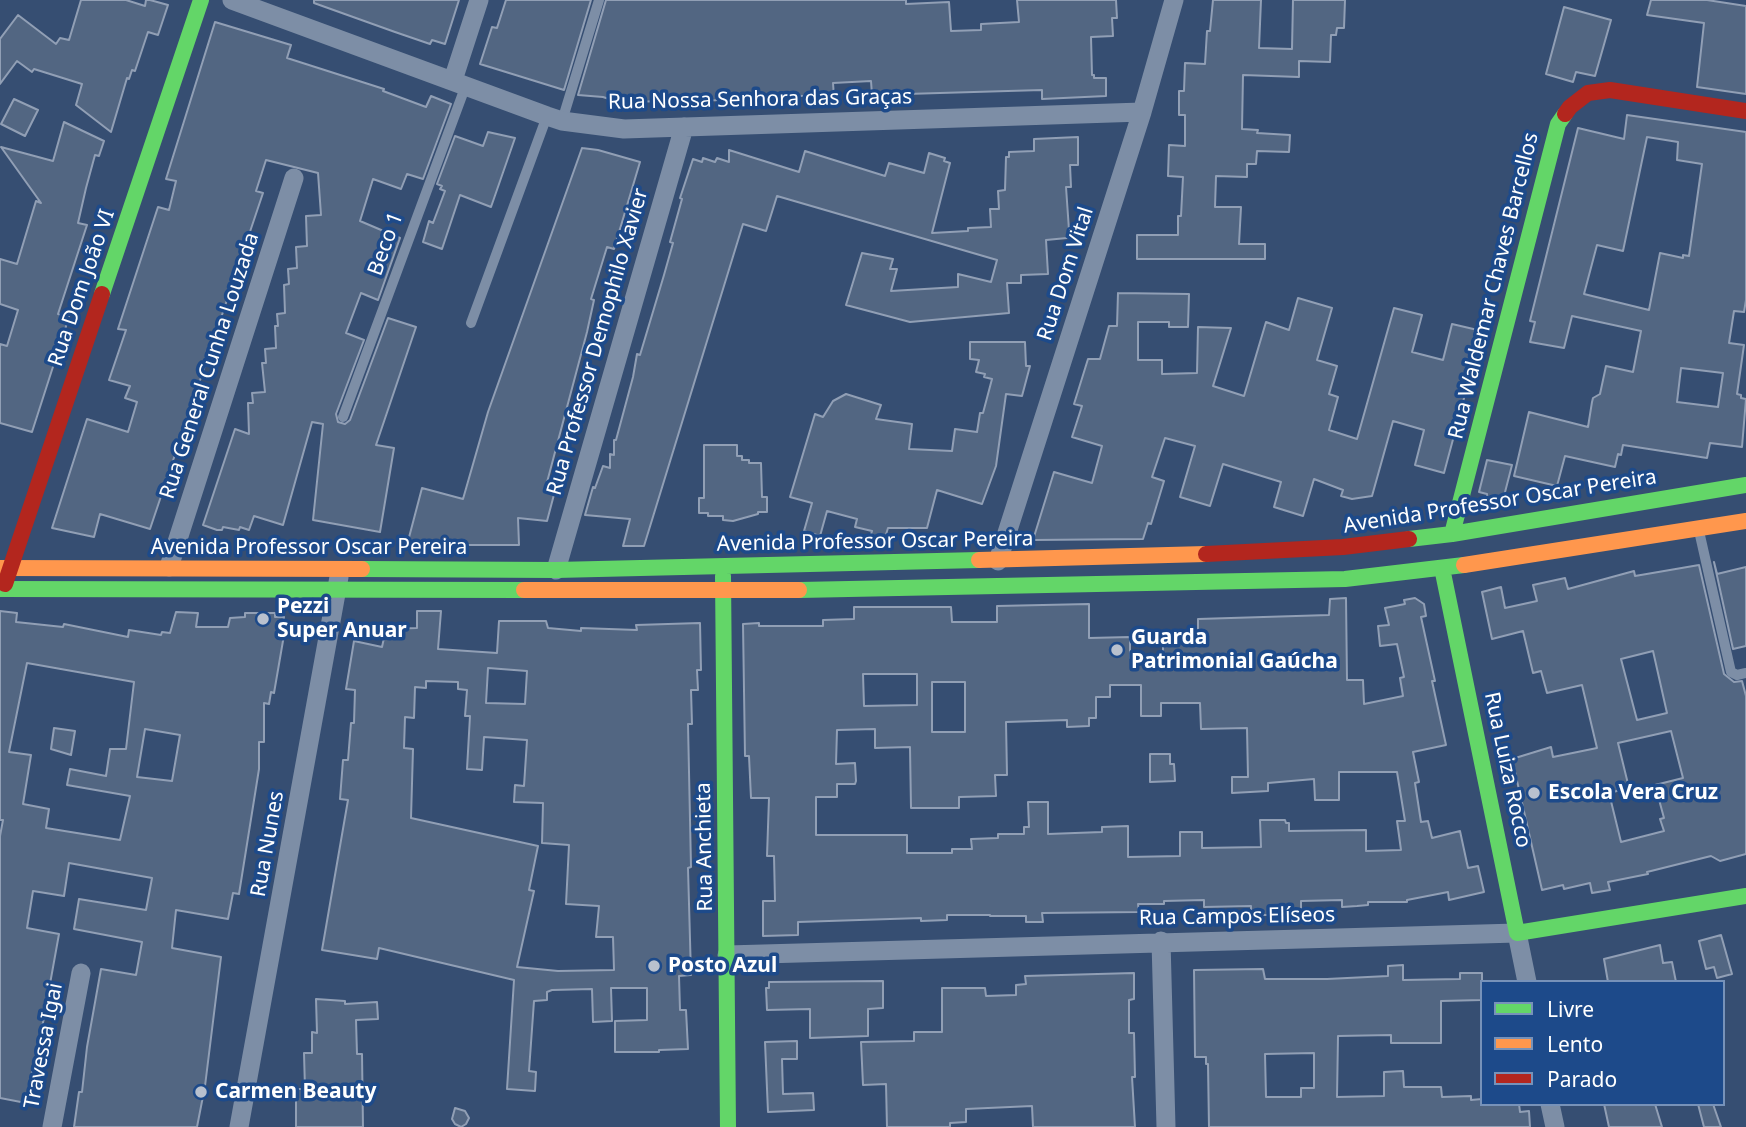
<!DOCTYPE html>
<meta charset="utf-8">
<style>
body{margin:0}
#map{position:relative;width:1746px;height:1127px;overflow:hidden;background:#364e72;font-family:"Noto Sans",sans-serif}
canvas{display:block}
.legend{position:absolute;left:1480px;top:980px;width:245px;height:126px;box-sizing:border-box;background:#1d4a8a;border:2px solid #7792b9;margin:0;padding:9px 12px;list-style:none;font-size:21px;color:#fff}
.legend li{display:flex;align-items:center;gap:14px;height:35px}
.legend b{width:35px;border:2px solid #7792b9}
</style>
<div id="map">
<canvas width="1746" height="1127"></canvas>
<ul class="legend">
<li><b style="height:9px;background:#63d668"></b>Livre</li>
<li><b style="height:9px;background:#ff974d"></b>Lento</li>
<li><b style="height:9px;background:#b3261e"></b>Parado</li>
</ul>
</div>
<script>
const c = document.querySelector('canvas').getContext('2d');
c.lineJoin = 'round';
function fillPath(path, color) { c.fillStyle = color; c.fill(path, 'evenodd'); }
const poly = rows => new Path2D(rows.map(r => 'M' + r).join(''));
function strokePath(path, color, width, dash) { c.strokeStyle = color; c.lineWidth = width; c.lineCap = dash ? 'butt' : 'round'; c.setLineDash(dash || []); c.stroke(path); }
function drawText(font, color, halo, rows, align = 'center') {
  c.font = font + ' "Noto Sans",sans-serif'; c.lineWidth = 7; c.setLineDash([]); c.textBaseline = 'middle'; c.strokeStyle = halo; c.fillStyle = color; for (const [text, x, y, turn = 0] of rows) {
    c.save(); c.translate(x, y); c.rotate((+turn || 0) * Math.PI / 180); c.textAlign = isNaN(turn) ? turn : align; if (halo) c.strokeText(text, 0, 0); c.fillText(text, 0, 0); c.restore();
  }
}
const building = poly([
 [81,0,126,0,145,6,146,0,150,0,168,5,158,35,148,32,135,71,132,70,129,79,127,78,111,132,76,105,82,84,34,69,32,72,17,61,0,84,0,39,18,15,56,44,60,38,69,40,81,0],
 [314,0,459,0,445,44,432,40,430,44,395,32,314,3,314,0],
 [506,0,591,0,564,90,480,64,492,27,497,28,506,0],
 [606,0,906,0,906,4,949,2,951,31,981,30,981,24,1019,22,1017,0,1116,0,1117,18,1112,18,1113,36,1091,37,1092,75,1094,75,1094,78,1106,78,1106,96,1042,99,1042,90,872,95,871,81,833,83,834,97,775,95,731,98,731,100,618,102,603,97,578,95,606,0],
 [1213,0,1261,0,1259,48,1292,49,1293,0,1345,0,1344,28,1337,28,1336,35,1331,35,1330,62,1299,61,1299,77,1243,75,1242,129,1258,130,1257,133,1290,135,1289,152,1257,151,1256,164,1247,164,1247,177,1216,176,1215,207,1241,207,1239,244,1265,244,1265,259,1137,259,1137,235,1178,235,1178,216,1181,216,1183,177,1168,176,1169,145,1185,146,1185,115,1179,115,1179,91,1184,91,1185,63,1205,64,1207,31,1210,31,1213,0],
 [1651,0,1707,0,1746,6,1746,94,1697,87,1704,23,1647,15,1651,0],
 [1564,7,1611,20,1595,76,1576,72,1573,82,1546,74,1564,7],
 [215,22,291,45,287,58,384,89,383,91,426,107,431,96,451,104,423,179,407,174,401,189,373,179,360,221,400,238,378,300,361,293,346,333,364,340,336,414,338,422,345,424,350,420,388,318,416,327,376,445,394,448,380,532,313,520,323,424,312,422,283,525,254,516,249,530,240,527,239,530,223,527,222,530,217,530,203,525,235,429,249,434,248,403,253,403,252,393,265,392,262,363,266,363,265,349,276,348,275,326,278,326,277,314,285,313,284,285,289,284,288,269,297,268,296,247,307,246,306,216,321,215,318,173,266,160,256,191,263,193,150,529,100,514,94,537,52,528,87,419,128,432,137,402,125,398,130,386,109,380,126,330,118,329,158,207,169,210,176,181,166,179,215,22],
 [14,99,38,110,25,136,1,124,14,99],
 [1627,115,1746,132,1746,300,1744,312,1734,311,1729,343,1744,345,1737,394,1741,395,1741,398,1746,399,1742,447,1710,443,1707,458,1623,445,1621,455,1618,454,1615,467,1565,456,1557,486,1514,476,1529,412,1588,427,1592,402,1593,398,1600,394,1606,366,1633,372,1641,331,1572,316,1564,348,1530,342,1535,322,1530,321,1578,128,1624,139,1627,115],
 [1647,137,1678,142,1677,160,1702,164,1689,256,1683,255,1683,258,1660,253,1649,310,1584,294,1597,245,1623,251,1647,137],
 [1681,368,1723,373,1718,407,1677,402,1681,368],
 [64,122,104,141,99,156,95,155,86,188,78,223,87,225,58,314,69,317,32,432,0,423,0,344,7,346,18,310,0,304,0,259,17,264,36,201,41,203,1,147,53,161,64,122],
 [488,132,515,138,491,207,460,195,442,249,423,242,429,221,433,223,445,191,440,189,442,186,437,184,455,136,483,146,488,132],
 [1078,137,1078,165,1070,165,1071,187,1066,187,1069,230,1067,238,1046,240,1048,274,1021,275,1021,283,1007,283,1009,313,910,322,846,305,862,253,893,259,890,269,897,269,891,291,958,287,958,274,991,282,997,260,777,196,766,231,743,224,644,546,623,546,630,519,585,515,593,487,595,488,603,466,610,468,610,454,614,455,614,440,616,440,633,377,637,354,640,355,664,275,673,243,670,242,682,199,680,198,693,159,702,162,703,158,715,162,717,158,729,162,729,150,799,172,805,151,885,176,889,163,924,173,929,153,945,158,944,161,950,163,932,233,968,231,968,228,991,227,990,209,999,209,998,191,1005,190,1006,157,1009,157,1009,152,1034,151,1034,139,1078,137],
 [582,148,598,150,640,162,614,249,607,247,591,299,594,300,587,332,546,486,556,487,547,521,518,518,519,545,407,545,422,488,463,499,488,412,582,148],
 [1118,293,1189,294,1188,327,1169,327,1169,322,1138,322,1138,360,1162,360,1162,374,1197,373,1198,327,1231,328,1213,386,1244,396,1266,322,1289,330,1298,298,1332,308,1317,360,1337,366,1329,394,1338,397,1329,430,1357,439,1394,308,1422,315,1412,352,1443,360,1452,324,1482,331,1444,473,1415,465,1424,430,1393,421,1372,496,1352,499,1341,496,1343,490,1314,479,1303,516,1274,507,1281,482,1223,464,1210,506,1180,497,1195,446,1165,438,1152,477,1164,481,1151,524,1148,523,1143,539,1033,540,1054,472,1092,483,1102,446,1072,437,1082,406,1074,404,1088,359,1100,359,1109,326,1117,326,1118,293],
 [970,342,1025,342,1026,366,1030,366,1022,396,1006,394,996,466,982,504,937,490,927,528,888,528,883,544,868,544,872,531,855,527,857,519,827,511,820,536,804,531,812,503,790,497,815,414,823,417,833,401,846,394,881,405,876,419,912,424,909,449,952,451,955,429,977,432,980,413,983,413,992,379,984,377,985,374,976,372,979,360,970,359,970,342],
 [704,445,737,445,737,456,742,456,742,460,749,460,749,463,761,463,762,497,767,497,767,512,758,512,758,514,733,521,723,520,723,516,708,516,708,513,699,513,699,498,704,498,704,445],
 [1487,460,1512,465,1503,500,1487,497,1487,494,1479,492,1487,460],
 [1714,562,1717,574,1746,567,1746,646,1733,649,1714,562],
 [1699,565,1724,674,1734,682,1742,681,1746,696,1746,854,1720,861,1711,856,1647,872,1648,874,1608,882,1610,890,1592,893,1590,883,1564,889,1563,885,1542,890,1512,759,1551,747,1553,757,1597,748,1582,685,1547,693,1541,671,1533,673,1523,631,1492,639,1482,592,1501,587,1505,608,1537,601,1533,585,1565,578,1568,589,1634,571,1635,576,1699,565],
 [1653,651,1667,713,1637,720,1621,659,1653,651],
 [1671,731,1683,778,1655,785,1664,818,1660,819,1664,831,1621,842,1609,793,1629,788,1618,743,1671,731],
 [1346,598,1347,680,1363,680,1364,704,1403,696,1400,678,1404,677,1397,644,1380,646,1378,626,1389,625,1385,608,1405,604,1404,600,1415,598,1424,604,1426,616,1421,617,1435,681,1432,681,1446,745,1413,752,1419,782,1415,783,1421,822,1428,821,1432,838,1460,831,1468,868,1478,866,1484,892,1449,900,1448,892,1407,900,1407,902,1368,902,1368,905,1357,906,1342,907,1342,900,1301,901,1301,915,1251,915,1251,906,1204,907,1204,900,1164,901,1164,904,1138,904,1139,912,1042,913,1043,922,1026,922,1026,916,990,916,990,915,947,915,947,920,921,921,921,918,798,922,798,935,763,936,763,901,775,901,774,856,767,856,769,798,751,798,749,756,745,756,743,624,759,623,759,626,823,626,823,620,854,619,854,607,951,607,952,622,997,622,997,606,1089,604,1089,638,1130,637,1130,658,1163,658,1163,632,1198,632,1198,619,1329,615,1330,599,1346,598],
 [863,674,917,674,917,705,864,706,863,674],
 [932,682,965,682,965,732,932,732,932,682],
 [1110,685,1141,685,1141,716,1161,716,1161,703,1200,703,1201,729,1247,728,1248,777,1232,777,1232,793,1268,791,1268,783,1314,779,1315,800,1339,800,1339,772,1397,772,1405,821,1397,821,1401,850,1366,851,1366,830,1289,831,1289,823,1286,823,1285,820,1260,820,1261,847,1202,848,1202,832,1180,832,1180,856,1128,857,1128,826,1102,827,1102,832,1048,834,1048,802,1028,802,1029,827,1024,827,1024,834,998,834,998,838,971,839,972,849,952,849,952,853,907,853,907,835,816,835,816,797,837,797,837,784,855,784,856,781,855,763,836,764,837,730,875,729,875,748,910,747,911,808,959,808,959,797,996,796,995,775,1007,775,1006,722,1067,720,1067,727,1089,726,1089,718,1096,718,1096,697,1110,697,1110,685],
 [0,611,17,613,16,622,63,627,64,624,128,637,129,630,161,635,162,632,170,633,176,612,198,613,196,627,228,627,230,618,245,617,245,613,275,613,275,617,284,617,281,635,284,635,274,693,271,692,269,704,264,703,264,742,259,742,259,769,239,894,233,893,228,919,176,910,172,948,221,957,205,1086,197,1127,74,1127,79,1092,82,1092,87,1047,101,969,136,975,142,942,74,929,79,899,146,910,152,878,69,863,64,896,33,891,27,928,59,934,35,1067,33,1067,26,1103,0,1098,0,836,3,820,0,820,0,611],
 [27,663,134,682,126,749,110,749,106,776,70,769,67,785,130,796,120,840,46,828,49,809,23,804,31,755,9,752,27,663],
 [145,729,180,735,172,781,137,777,145,729],
 [417,611,441,611,438,649,497,653,499,621,546,621,548,628,581,631,581,628,637,630,636,625,700,623,701,670,697,670,698,690,691,690,692,724,688,724,691,867,688,868,691,975,679,976,680,1010,686,1010,688,1049,659,1050,659,1052,615,1052,615,1021,647,1020,647,988,611,988,612,1021,593,1022,592,989,552,990,547,992,547,1000,534,1001,529,1071,536,1072,535,1091,507,1089,514,980,379,948,377,959,322,950,348,800,340,799,343,760,348,760,351,723,354,723,355,690,346,689,354,641,382,647,386,629,417,628,417,611],
 [488,668,527,671,525,704,486,703,488,668],
 [426,681,458,682,458,689,467,690,465,716,470,716,467,769,482,770,484,737,527,740,524,786,515,785,514,802,543,803,542,843,569,845,566,904,599,906,596,937,613,937,614,970,558,971,517,967,534,891,529,890,538,846,411,818,413,749,404,748,405,717,414,718,415,687,426,688,426,681],
 [54,728,75,731,71,755,51,749,54,728],
 [1150,754,1170,754,1170,764,1174,764,1175,781,1150,782,1150,754],
 [1721,935,1732,974,1717,978,1714,967,1706,969,1699,941,1721,935],
 [1660,945,1663,963,1672,962,1676,982,1608,982,1604,959,1660,945],
 [1403,965,1403,980,1460,979,1460,973,1482,973,1482,1000,1441,1001,1441,1043,1391,1043,1391,1035,1338,1036,1337,1097,1384,1096,1384,1072,1403,1071,1404,1087,1441,1087,1442,1097,1471,1096,1471,1100,1482,1099,1482,1104,1519,1104,1520,1112,1529,1111,1530,1127,1209,1127,1208,1064,1206,1064,1206,1057,1195,1057,1194,970,1263,969,1265,979,1327,979,1388,976,1388,966,1403,965],
 [1314,1053,1314,1088,1301,1088,1301,1097,1266,1097,1265,1054,1314,1053],
 [1134,973,1134,999,1129,1000,1129,1033,1134,1033,1135,1077,1132,1077,1135,1127,1033,1127,1032,1106,966,1109,966,1122,950,1123,950,1127,887,1127,886,1084,863,1085,861,1042,914,1041,914,1032,942,1032,942,988,985,988,986,996,1016,995,1016,985,1026,984,1025,976,1134,973],
 [883,981,883,1008,868,1009,868,1036,810,1038,810,1009,767,1010,766,988,769,988,769,982,883,981],
 [316,999,345,1001,345,1004,377,1002,378,1019,356,1020,357,1054,362,1054,363,1127,296,1127,296,1089,305,1089,304,1053,312,1053,312,1032,317,1033,316,999],
 [797,1041,797,1059,782,1059,783,1094,813,1093,814,1110,768,1112,765,1042,797,1041],
 [1604,1104,1655,1104,1662,1127,1609,1127,1604,1104],
 [1698,1104,1713,1104,1721,1127,1704,1127,1698,1104],
 [455,1108,465,1111,469,1118,466,1124,461,1127,455,1124,452,1119,455,1108]
]);
fillPath(building, '#526682');
strokePath(building, '#919fb5', 2);
strokePath(poly([
 [562,121,599,0],
 [471,323,547,116],
 [343,417,466,85],
 [1699,531,1731,672,1737,675,1746,673]
]), '#7d8ea6', 10);
strokePath(poly([
 [232,0,547,116,562,121,624,129,1142,112],
 [453,80,479,0],
 [998,561,1142,112,1174,0],
 [169,567,294,178],
 [556,570,684,127],
 [1161,941,1166,1127],
 [727,955,1517,933,1527,982],
 [1550,1104,1555,1127],
 [52,1127,81,973],
 [239,1127,339,577]
]), '#7d8ea6', 19);
strokePath(poly([
 [102,294,201,0],
 [1452,534,1558,124,1565,114],
 [1409,539,1452,534,1746,485],
 [1442,568,1517,933,1746,896],
 [362,569,556,570,979,560],
 [723,576,728,1127],
 [0,589,524,590],
 [799,590,1345,579,1464,565]
]), '#63d668', 16);
strokePath(poly([
 [979,560,1206,554],
 [1464,565,1746,521],
 [0,568,362,569],
 [524,590,799,590]
]), '#ff974d', 16);
strokePath(poly([
 [1565,114,1570,107,1588,93,1610,90,1746,111],
 [1206,554,1343,547,1409,539],
 [5,584,102,294]
]), '#b3261e', 16);
for (const [x, y, r, color] of [
 [263,619,7,"#b9c1ce"],
 [1117,650,7,"#b9c1ce"],
 [1534,793,7,"#b9c1ce"],
 [654,966,7,"#b9c1ce"],
 [201,1092,7,"#b9c1ce"]
]) { const dot = new Path2D(); dot.arc(x, y, r, 0, 2 * Math.PI); c.fillStyle = color; c.fill(dot); strokePath(dot, '#1d4a8a', 2.5); }
drawText('21px', '#fff', '#1d4a8a', [
 ["Rua Nossa Senhora das Graças",760,100,-1],
 ["Beco 1",386,244,-70],
 ["Rua Dom Vital",1066,274,-72],
 ["Rua Waldemar Chaves Barcellos",1494,286,-76],
 ["Rua Dom João VI",82,288,-71],
 ["Rua Professor Demophilo Xavier",598,342,-74],
 ["Rua General Cunha Louzada",210,366,-72],
 ["Avenida Professor Oscar Pereira",1500,502,-9],
 ["Avenida Professor Oscar Pereira",875,542,-1],
 ["Avenida Professor Oscar Pereira",309,548],
 ["Rua Luiza Rocco",1507,770,78],
 ["Rua Nunes",268,844,-80],
 ["Rua Anchieta",705,847,-91],
 ["Rua Campos Elíseos",1237,917,-1],
 ["Travessa Igai",44,1046,-79]
]);
drawText('bold 21px', '#fff', '#1d4a8a', [
 ["Pezzi",277,607],
 ["Super Anuar",277,631],
 ["Guarda",1131,638],
 ["Patrimonial Gaúcha",1131,662],
 ["Escola Vera Cruz",1548,793],
 ["Posto Azul",668,966],
 ["Carmen Beauty",215,1092]
], 'left');
</script>
